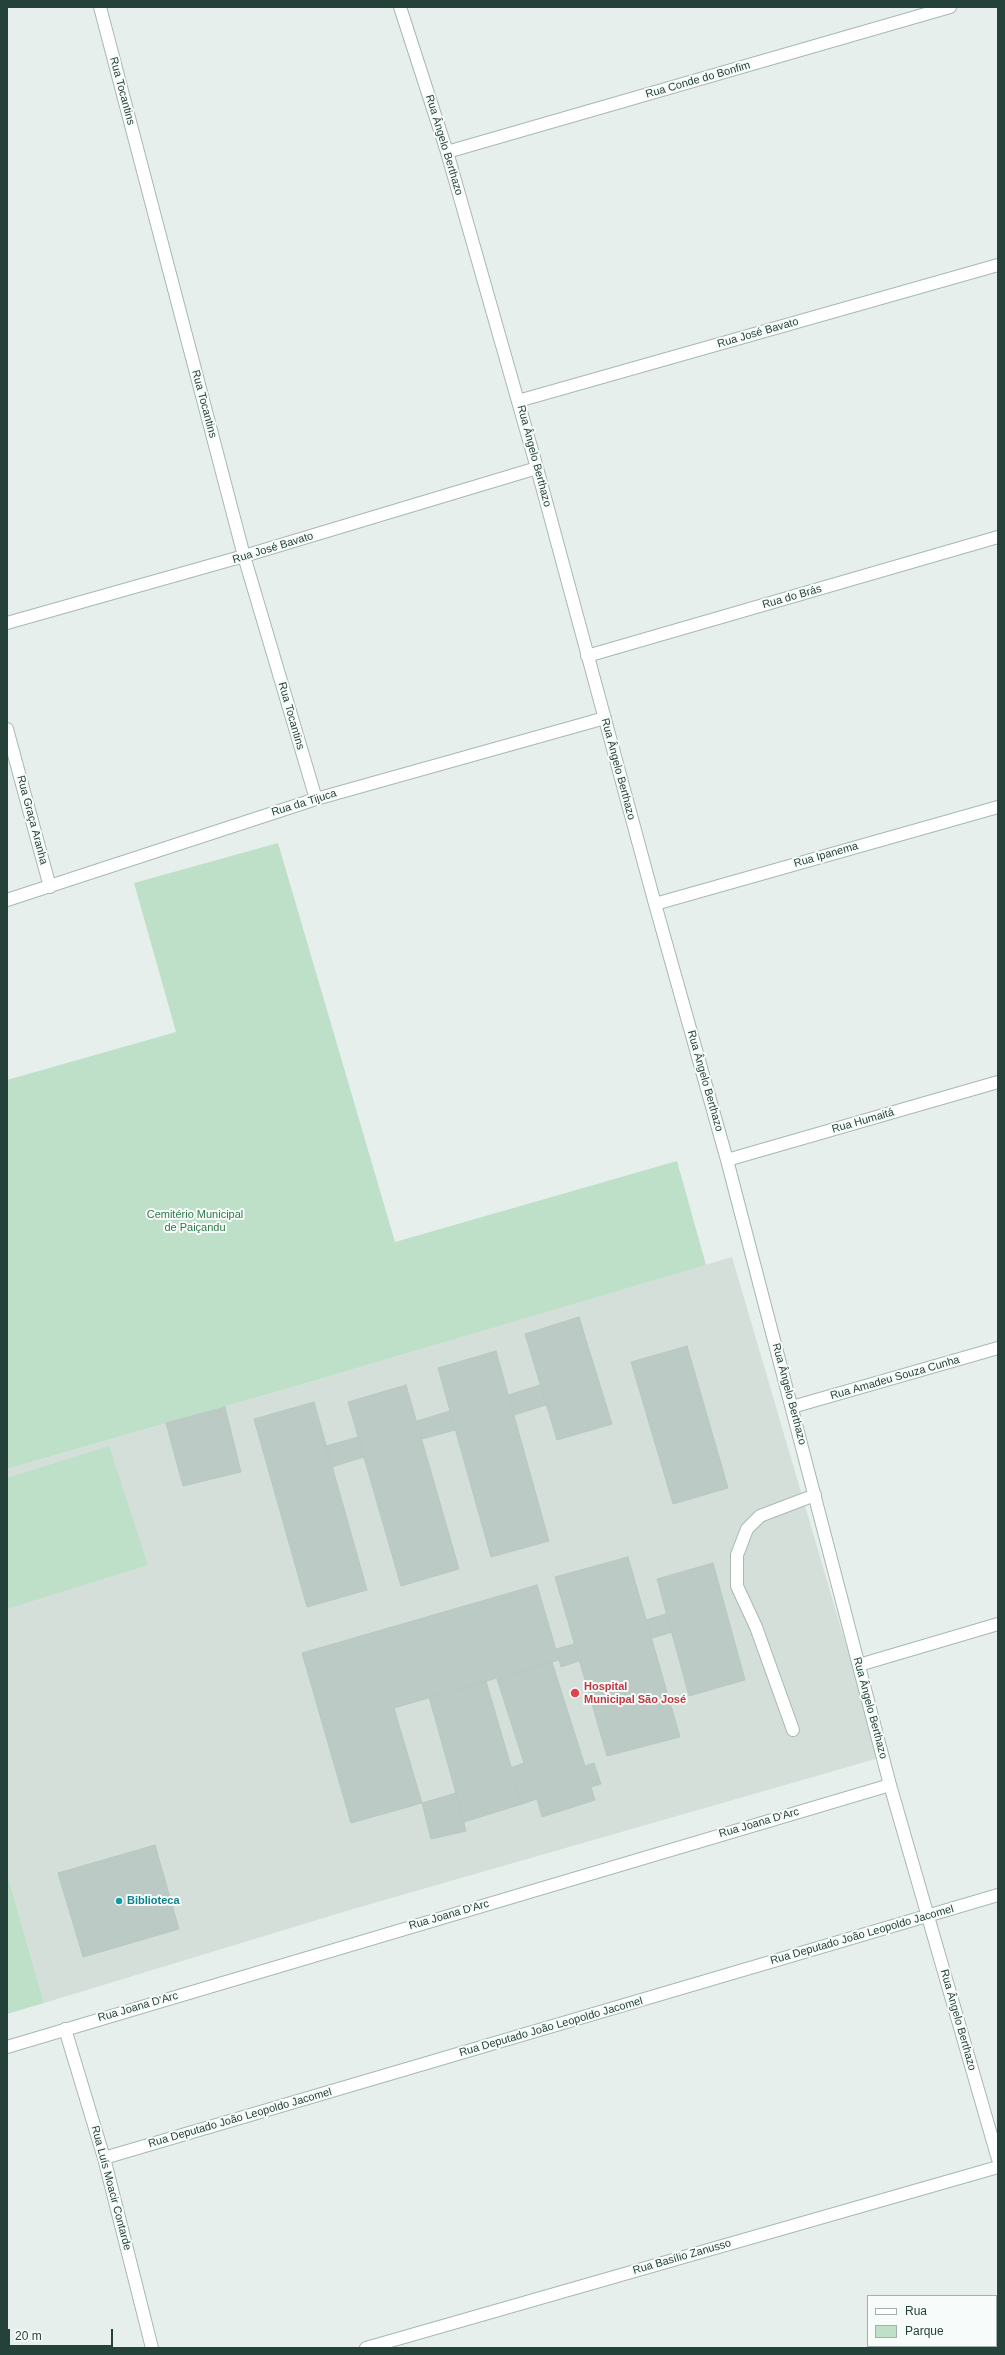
<!DOCTYPE html>
<meta charset="utf-8">
<style>
body{margin:0}
#map{position:relative;width:1005px;height:2355px;overflow:hidden;background:#e6efeb;font-family:Arial,sans-serif}
canvas{display:block}
.frame{position:absolute;inset:0;border:8px solid #24423a;pointer-events:none}
.legend{position:absolute;left:867px;top:2295px;width:130px;height:52px;box-sizing:border-box;background:#f7fbf9;border:1px solid #a3b1ad;margin:0;padding:5px 7px;list-style:none;font-size:12px;color:#24423a}
.legend li{display:flex;align-items:center;gap:8px;height:20px}
.legend b{width:20px;border:1px solid #a3b1ad}
.scale{position:absolute;left:8px;top:2329px;width:105px;height:18px;box-sizing:border-box;border:2px solid #24423a;border-top:0;padding-left:5px;font-size:12px;line-height:14px;white-space:nowrap;color:#24423a;-webkit-text-stroke:3px #f7fbf9;paint-order:stroke}
</style>
<div id="map">
<canvas width="1005" height="2355"></canvas>
<div class="frame"></div>
<ul class="legend">
<li><b style="height:5px;background:#fff"></b>Rua</li>
<li><b style="height:11px;background:#bfe0c8"></b>Parque</li>
</ul>
<div class="scale">20 m</div>
</div>
<script>
const c = document.querySelector('canvas').getContext('2d');
c.lineJoin = 'round';
function fillPath(path, color) { c.fillStyle = color; c.fill(path, 'evenodd'); }
const poly = rows => new Path2D(rows.map(r => 'M' + r).join(''));
function strokePath(path, color, width, dash) { c.strokeStyle = color; c.lineWidth = width; c.lineCap = dash ? 'butt' : 'round'; c.setLineDash(dash || []); c.stroke(path); }
function drawText(font, color, halo, rows, align = 'center') {
  c.font = font + ' Arial,sans-serif'; c.lineWidth = 4; c.setLineDash([]); c.textBaseline = 'middle'; c.strokeStyle = halo; c.fillStyle = color; for (const [text, x, y, turn = 0] of rows) {
    c.save(); c.translate(x, y); c.rotate((+turn || 0) * Math.PI / 180); c.textAlign = isNaN(turn) ? turn : align; if (halo) c.strokeText(text, 0, 0); c.fillText(text, 0, 0); c.restore();
  }
}
fillPath(poly([
 [732,1257,879,1758,353,1909,44,2003,7,1873,7,1469,279,1391]
]), '#d4dfda');
fillPath(poly([
 [278,843,395,1242,677,1161,706,1265,279,1391,7,1469,7,1080,176,1032,134,883],
 [109,1446,148,1565,7,1609,7,1478],
 [7,1873,44,2003,7,2014]
]), '#bfe0c8');
const building = poly([
 [579,1317,612,1424,557,1440,525,1334,579,1317],
 [687,1346,728,1488,673,1504,631,1362,687,1346],
 [496,1351,549,1541,491,1557,438,1368,496,1351],
 [406,1385,459,1569,401,1586,348,1402,406,1385],
 [540,1385,546,1405,514,1415,508,1395,540,1385],
 [314,1402,367,1590,307,1607,254,1419,314,1402],
 [225,1407,241,1472,183,1486,166,1423,225,1407],
 [450,1411,455,1430,422,1439,417,1421,450,1411],
 [358,1437,364,1457,332,1467,326,1446,358,1437],
 [628,1557,680,1737,607,1756,555,1577,628,1557],
 [713,1563,745,1680,689,1696,657,1579,713,1563],
 [537,1585,559,1660,394,1708,422,1803,351,1823,302,1653,537,1585],
 [666,1614,672,1632,652,1638,646,1620,666,1614],
 [574,1644,579,1661,561,1667,556,1649,574,1644],
 [552,1662,585,1766,594,1763,601,1784,591,1787,595,1800,542,1817,537,1799,522,1804,510,1768,524,1763,497,1679,552,1662],
 [486,1681,522,1804,464,1822,429,1697,486,1681],
 [456,1793,466,1831,431,1839,422,1803,456,1793],
 [155,1845,179,1929,83,1957,58,1873,155,1845]
]);
fillPath(building, '#bbcac4');
strokePath(building, '#b8c9c2', 1);
const lane = poly([
 [793,1730,756,1627,737,1586,737,1555,747,1529,760,1516,815,1495]
]);
const street = poly([
 [100,7,244,556,316,799],
 [400,7,447,152,537,468,655,904,727,1160,890,1785,998,2159],
 [447,152,950,7],
 [518,401,998,265],
 [7,623,244,556,537,468],
 [587,656,998,537],
 [7,729,50,887],
 [7,900,316,799,605,718],
 [655,904,998,807],
 [727,1160,998,1082],
 [792,1407,998,1348],
 [859,1665,998,1624],
 [65,2029,104,2158,152,2348],
 [7,2047,890,1785],
 [104,2158,998,1895],
 [366,2348,998,2167]
]);
strokePath(lane, '#a8b8b2', 14);
strokePath(street, '#a8b8b2', 14);
strokePath(lane, '#fff', 12);
strokePath(street, '#fff', 12);
for (const [x, y, r, color] of [
 [575,1693,5,"#e0444e"],
 [119,1901,4,"#0f9aa8"]
]) { const dot = new Path2D(); dot.arc(x, y, r, 0, 2 * Math.PI); c.fillStyle = color; c.fill(dot); strokePath(dot, '#f7fbf9', 1.5); }
drawText('11px', '#24423a', '#f7fbf9', [
 ["Rua Conde do Bonfim",698,80,-16],
 ["Rua Tocantins",122,91,75],
 ["Rua Ângelo Berthazo",444,145,73],
 ["Rua José Bavato",758,333,-16],
 ["Rua Tocantins",204,404,75],
 ["Rua Ângelo Berthazo",534,456,75],
 ["Rua José Bavato",273,548,-17],
 ["Rua do Brás",792,597,-16],
 ["Rua Tocantins",291,716,74],
 ["Rua Ângelo Berthazo",618,769,75],
 ["Rua da Tijuca",304,803,-17],
 ["Rua Graça Aranha",32,820,75],
 ["Rua Ipanema",826,855,-16],
 ["Rua Ângelo Berthazo",705,1081,74],
 ["Rua Humaitá",863,1121,-16],
 ["Rua Amadeu Souza Cunha",895,1378,-16],
 ["Rua Ângelo Berthazo",789,1394,75],
 ["Rua Ângelo Berthazo",870,1708,75],
 ["Rua Joana D'Arc",759,1823,-16],
 ["Rua Joana D'Arc",449,1915,-16],
 ["Rua Deputado João Leopoldo Jacomel",862,1935,-16],
 ["Rua Joana D'Arc",138,2007,-16],
 ["Rua Ângelo Berthazo",958,2020,74],
 ["Rua Deputado João Leopoldo Jacomel",551,2027,-16],
 ["Rua Deputado João Leopoldo Jacomel",240,2118,-16],
 ["Rua Luís Moacir Contarde",111,2188,75],
 ["Rua Basílio Zanusso",682,2257,-16]
]);
drawText('11px', '#2d7a4b', '#f7fbf9', [
 ["Cemitério Municipal",195,1215],
 ["de Paiçandu",195,1228]
]);
drawText('bold 11px', '#be3a42', '#f7fbf9', [
 ["Hospital",584,1687],
 ["Municipal São José",584,1700]
], 'left');
drawText('bold 11px', '#0d838f', '#f7fbf9', [
 ["Biblioteca",127,1901]
], 'left');
</script>
